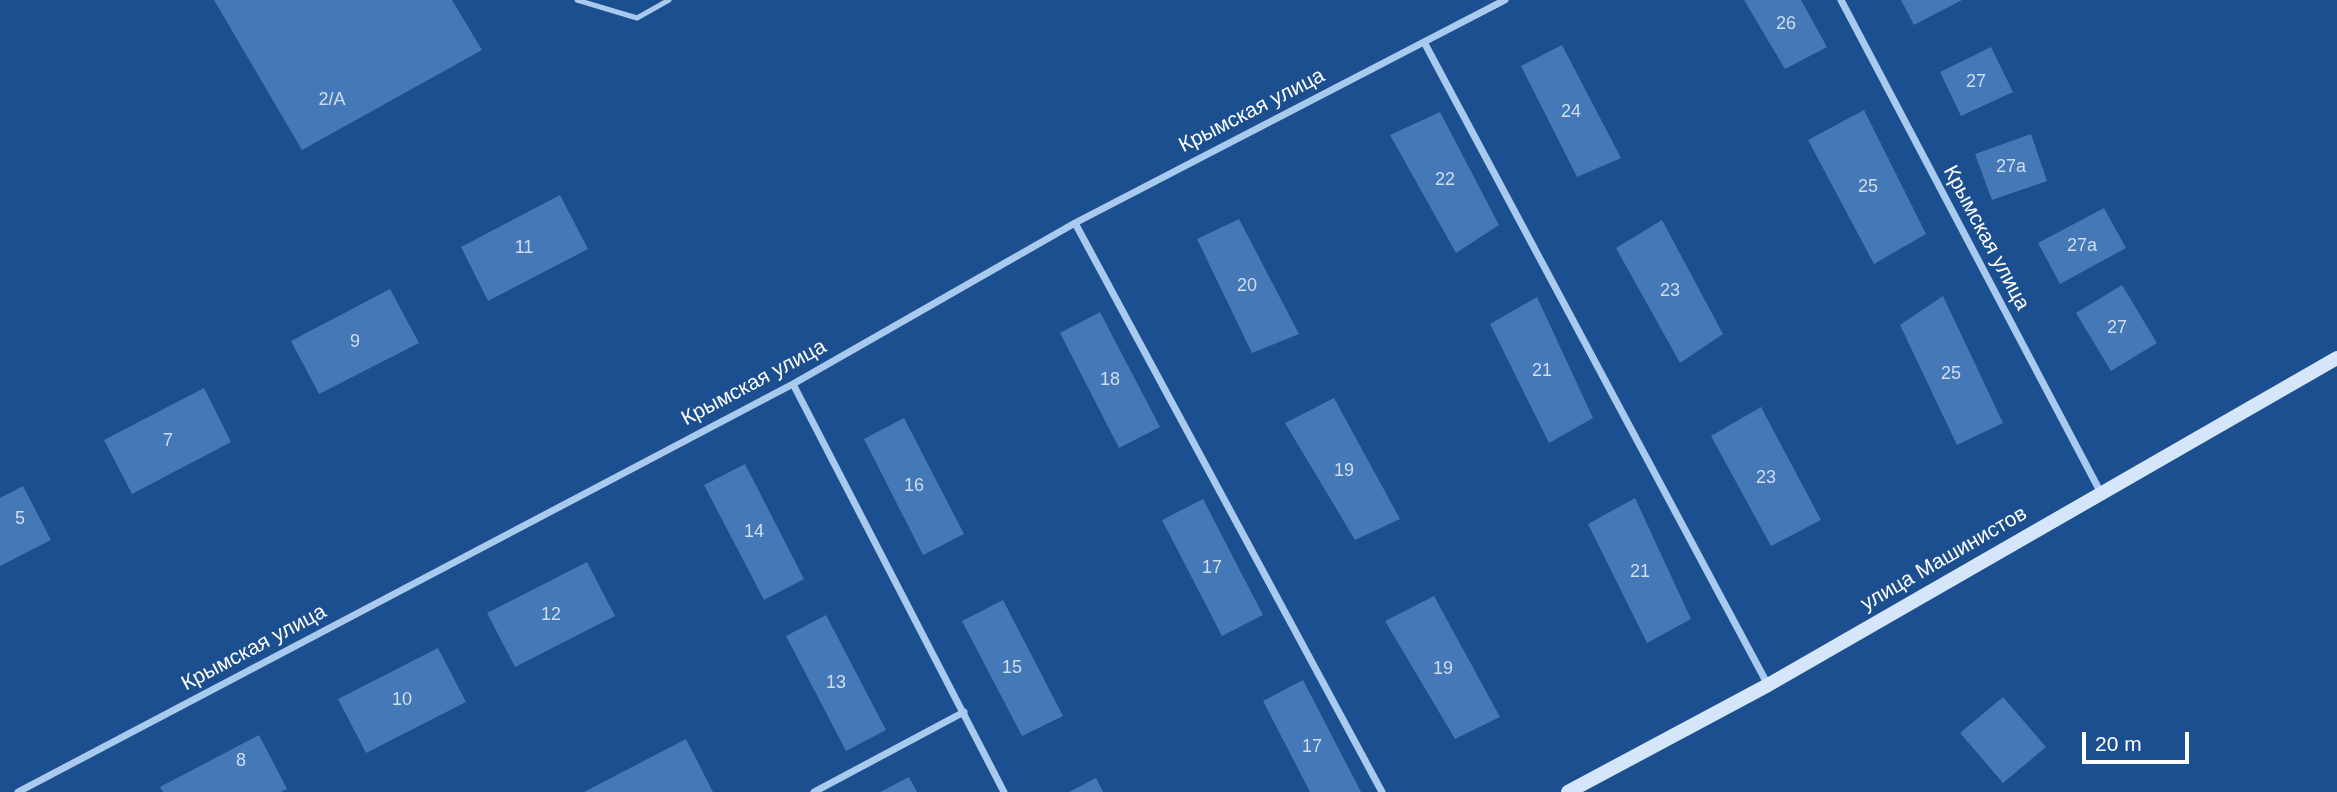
<!DOCTYPE html>
<meta charset="utf-8">
<style>
body{margin:0}
#map{position:relative;width:2337px;height:792px;overflow:hidden;background:#1b4f8f;font-family:Helvetica,sans-serif}
canvas{display:block}
.scale{position:absolute;left:2082px;top:732px;width:107px;height:32px;box-sizing:border-box;border:4px solid #fff;border-top:0;padding-left:9px;font-size:21px;line-height:24px;white-space:nowrap;color:#fff;-webkit-text-stroke:5px #1b4f8f;paint-order:stroke}
</style>
<div id="map">
<canvas width="2337" height="792"></canvas>
<div class="scale">20 m</div>
</div>
<script>
const c = document.querySelector('canvas').getContext('2d');
c.lineJoin = 'round';
function fillPath(path, color) { c.fillStyle = color; c.fill(path, 'evenodd'); }
const poly = rows => new Path2D(rows.map(r => 'M' + r).join(''));
function strokePath(path, color, width, dash) { c.strokeStyle = color; c.lineWidth = width; c.lineCap = dash ? 'butt' : 'round'; c.setLineDash(dash || []); c.stroke(path); }
function drawText(font, color, halo, rows, align = 'center') {
  c.font = font + ' Helvetica,sans-serif'; c.lineWidth = 6; c.setLineDash([]); c.textBaseline = 'middle'; c.strokeStyle = halo; c.fillStyle = color; for (const [text, x, y, turn = 0] of rows) {
    c.save(); c.translate(x, y); c.rotate((+turn || 0) * Math.PI / 180); c.textAlign = isNaN(turn) ? turn : align; if (halo) c.strokeText(text, 0, 0); c.fillText(text, 0, 0); c.restore();
  }
}
fillPath(poly([
 [214,0,452,0,482,50,302,150],
 [1744,0,1801,0,1827,47,1785,69],
 [1901,0,1962,0,1914,25],
 [1562,45,1621,158,1577,177,1521,66],
 [1991,47,2013,92,1961,116,1940,72],
 [1864,110,1926,234,1874,264,1808,140],
 [1440,112,1499,225,1456,253,1390,135],
 [2031,134,2047,181,1992,200,1975,154],
 [560,195,588,249,488,301,461,247],
 [2104,208,2126,248,2060,284,2038,243],
 [1239,219,1299,334,1252,353,1197,239],
 [1662,220,1723,334,1680,363,1616,248],
 [2122,285,2157,343,2111,371,2076,313],
 [390,289,419,343,319,394,291,341],
 [1943,296,2003,423,1957,445,1900,325],
 [1537,297,1593,418,1549,443,1490,324],
 [1100,312,1160,427,1119,448,1060,333],
 [204,388,231,442,132,494,104,440],
 [1334,398,1400,519,1355,540,1285,423],
 [1761,407,1821,520,1771,546,1711,436],
 [904,418,964,534,923,555,864,439],
 [745,464,804,579,764,600,704,485],
 [23,486,51,540,0,566,0,498],
 [1635,498,1691,619,1647,643,1588,524],
 [1203,499,1263,615,1222,636,1162,520],
 [587,562,615,616,515,667,487,613],
 [1434,596,1500,717,1455,739,1385,621],
 [1003,600,1063,716,1022,736,962,621],
 [826,615,886,730,846,751,786,636],
 [438,648,466,702,366,753,338,699],
 [1303,680,1361,792,1310,792,1263,701],
 [2003,697,2046,747,2003,783,1960,733],
 [259,735,287,789,281,792,163,792,160,787],
 [686,739,713,792,584,792],
 [909,777,917,792,880,792],
 [1096,778,1103,792,1069,792]
]), '#4478b7');
strokePath(poly([
 [577,0,637,18,669,0]
]), '#a9c9ee', 5);
strokePath(poly([
 [1841,0,2101,493],
 [1424,42,1768,685],
 [1075,223,1382,792],
 [793,384,1004,792],
 [18,792,793,384,1075,223,1505,0],
 [814,792,964,712]
]), '#a9c9ee', 7);
strokePath(poly([
 [1568,792,1768,685,2337,358]
]), '#d6e6fa', 14);
drawText('18px', '#d0dded', null, [
 ["26",1786,24],
 ["27",1976,82],
 ["2/A",332,100],
 ["24",1571,112],
 ["27а",2011,167],
 ["22",1445,180],
 ["25",1868,187],
 ["27а",2082,246],
 ["11",524,248],
 ["20",1247,286],
 ["23",1670,291],
 ["27",2117,328],
 ["9",355,342],
 ["21",1542,371],
 ["25",1951,374],
 ["18",1110,380],
 ["7",168,441],
 ["19",1344,471],
 ["23",1766,478],
 ["16",914,486],
 ["5",20,519],
 ["14",754,532],
 ["17",1212,568],
 ["21",1640,572],
 ["12",551,615],
 ["15",1012,668],
 ["19",1443,669],
 ["13",836,683],
 ["10",402,700],
 ["17",1312,747],
 ["8",241,761]
]);
drawText('21px', '#fff', '#1b4f8f', [
 ["Крымская улица",1252,111,-27],
 ["Крымская улица",1986,238,62],
 ["Крымская улица",754,383,-28],
 ["улица Машинистов",1944,559,-30],
 ["Крымская улица",254,648,-28]
]);
</script>
